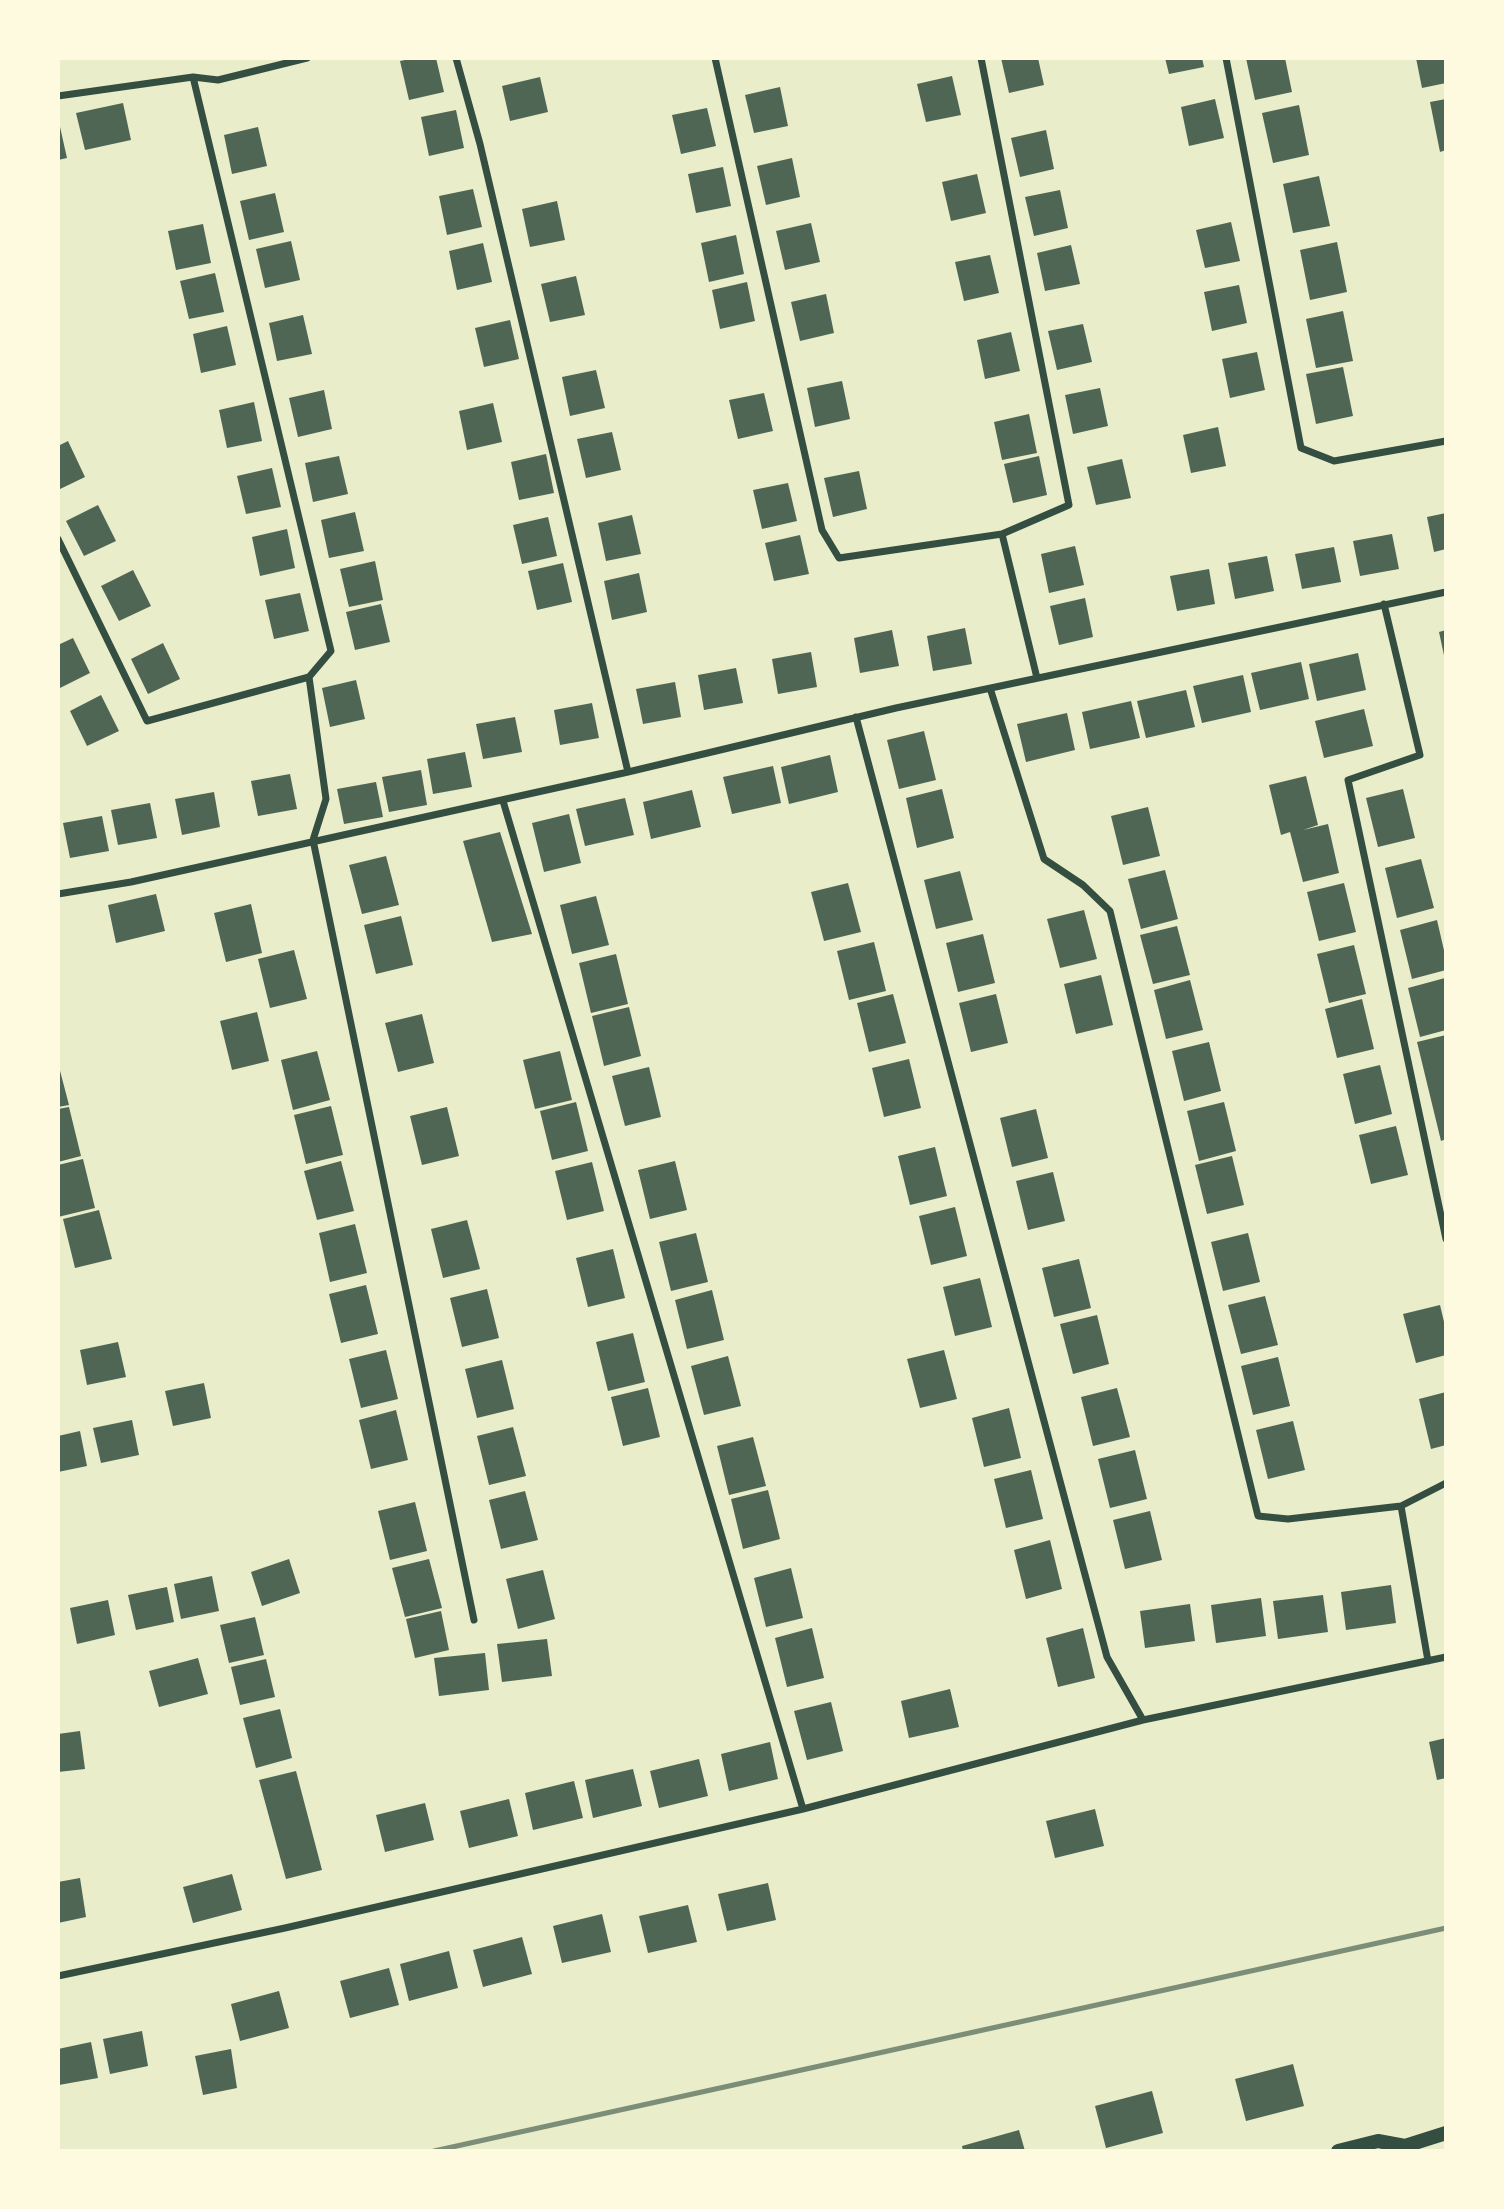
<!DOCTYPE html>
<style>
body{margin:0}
#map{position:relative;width:1504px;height:2209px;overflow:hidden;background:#e9edc9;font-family:Inter,sans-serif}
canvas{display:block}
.frame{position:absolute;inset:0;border:60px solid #fefae0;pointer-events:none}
</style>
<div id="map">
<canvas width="1504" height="2209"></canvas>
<div class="frame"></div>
</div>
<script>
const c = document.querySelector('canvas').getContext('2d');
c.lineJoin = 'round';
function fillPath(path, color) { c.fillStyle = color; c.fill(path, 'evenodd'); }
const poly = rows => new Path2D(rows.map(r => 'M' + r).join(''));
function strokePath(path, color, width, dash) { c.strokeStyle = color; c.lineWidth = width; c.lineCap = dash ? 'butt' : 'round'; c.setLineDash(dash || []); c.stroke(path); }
fillPath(poly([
 [415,58,436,58,444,92,409,100,400,61],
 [1001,58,1038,58,1044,85,1009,93],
 [1165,58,1202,58,1204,67,1169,74],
 [1246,58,1285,58,1292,92,1255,100],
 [1416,58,1446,58,1446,83,1422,88],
 [952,76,961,115,926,122,917,84],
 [540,77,548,112,510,121,502,86],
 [780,87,788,126,754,133,745,95],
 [1215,99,1224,138,1189,146,1181,107],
 [1446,99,1446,150,1440,152,1430,102],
 [123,103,131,140,85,150,76,113],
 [1299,105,1309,155,1273,163,1262,113],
 [707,108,716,146,681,154,672,115],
 [456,110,464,148,429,156,421,117],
 [58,118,67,158,58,160],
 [258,127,267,166,232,174,224,135],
 [1046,130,1054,169,1020,177,1011,138],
 [792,158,800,197,766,205,757,166],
 [723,167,731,206,696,213,688,174],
 [977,174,986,213,951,221,942,182],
 [1319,176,1330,226,1293,233,1283,184],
 [473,189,482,227,447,235,439,196],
 [1060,190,1068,228,1034,236,1025,197],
 [275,193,284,232,249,240,240,201],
 [557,201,565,240,530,247,522,209],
 [1231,222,1240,261,1205,268,1196,230],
 [811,223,820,262,785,270,776,231],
 [203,224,211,263,176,270,168,231],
 [736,235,744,274,709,282,701,243],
 [291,241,300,280,265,288,256,249],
 [1337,242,1347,292,1310,300,1300,250],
 [483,243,492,282,457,290,449,251],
 [1071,245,1080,284,1045,291,1037,253],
 [990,255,999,293,964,301,955,262],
 [215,273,224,312,189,319,180,281],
 [576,276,585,315,550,322,541,284],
 [747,282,755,321,720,329,712,290],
 [1239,285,1247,323,1212,331,1204,292],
 [826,294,834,333,800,341,791,302],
 [1343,311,1353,361,1316,368,1306,319],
 [303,315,312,354,277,361,269,323],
 [510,320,519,359,484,367,475,328],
 [1083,324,1092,362,1057,370,1048,331],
 [227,326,236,365,201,373,193,334],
 [1011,332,1020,371,985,379,977,340],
 [1257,352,1265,390,1230,398,1222,359],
 [1343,367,1353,416,1316,424,1306,374],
 [596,370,605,408,570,416,562,377],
 [842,381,850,419,815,427,807,388],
 [1100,388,1108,426,1073,434,1065,395],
 [324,390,332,429,298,437,289,398],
 [764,393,773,431,738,439,729,400],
 [254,402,262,441,227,448,219,410],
 [493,403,502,442,467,450,459,411],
 [1029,414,1037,453,1002,460,994,422],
 [1218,427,1226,466,1191,473,1183,435],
 [612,432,621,470,586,478,577,439],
 [68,441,85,477,58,490,58,446],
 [546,454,554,493,519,500,511,462],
 [339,456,348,494,313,502,305,463],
 [1039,456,1047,495,1013,503,1004,464],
 [1122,459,1131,498,1096,505,1087,467],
 [272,468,281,507,246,514,237,476],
 [859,471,867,509,833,517,824,478],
 [788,483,797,521,762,529,753,490],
 [98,505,116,541,84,556,66,521],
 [355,512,364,551,329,558,321,520],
 [1446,513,1446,549,1434,552,1427,517],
 [632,515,641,554,606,561,598,523],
 [548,517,557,556,522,564,513,525],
 [287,529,295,568,260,576,252,537],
 [1392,534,1399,569,1360,576,1353,541],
 [800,535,809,574,774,581,765,543],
 [1075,546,1084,585,1049,593,1041,554],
 [1334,547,1341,582,1302,589,1295,554],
 [1267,556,1274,591,1235,599,1228,563],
 [375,561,383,600,349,607,340,569],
 [563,563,572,602,537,610,528,571],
 [1209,569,1215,604,1177,611,1170,576],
 [133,570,151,606,119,621,101,586],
 [639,573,647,612,612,620,604,581],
 [300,593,309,631,274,639,265,600],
 [1085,598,1093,637,1059,645,1050,606],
 [381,604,390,642,355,650,346,612],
 [965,628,972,664,933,671,927,636],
 [892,630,899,666,860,673,854,638],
 [1446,630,1446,660,1445,660,1439,632],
 [73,638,90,673,58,689,58,645],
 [163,643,180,679,148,694,131,659],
 [811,652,817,687,778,694,772,659],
 [1358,653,1366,690,1317,701,1309,664],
 [1301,662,1309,699,1260,710,1251,673],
 [736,668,743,703,704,710,698,675],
 [1243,675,1251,712,1202,723,1193,686],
 [356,680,365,719,330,727,322,688],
 [675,682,681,717,643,724,636,689],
 [1186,690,1195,727,1146,738,1137,701],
 [101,695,119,731,87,746,70,711],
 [1131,701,1140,738,1090,749,1082,712],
 [592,703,599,738,560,745,554,710],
 [1364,709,1373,746,1324,758,1315,721],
 [1067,713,1075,750,1026,762,1017,724],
 [515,717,522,752,483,759,476,724],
 [924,731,936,780,899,789,887,740],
 [465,752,472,787,433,794,427,759],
 [830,755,838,792,789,804,781,767],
 [773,766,781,803,732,814,723,777],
 [421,770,427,805,389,812,382,777],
 [290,774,297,809,258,816,251,781],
 [1306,776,1318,825,1303,830,1328,824,1339,873,1303,882,1290,832,1281,835,1269,785],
 [376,782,383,817,344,824,337,789],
 [942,789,954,838,917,848,906,798],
 [1403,789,1415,838,1378,847,1366,798],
 [692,790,701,827,651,839,643,802],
 [214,792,220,827,182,835,175,799],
 [625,798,634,835,585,846,576,809],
 [150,803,157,838,118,845,111,810],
 [1148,807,1160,856,1123,865,1111,816],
 [569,814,581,863,544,872,532,823],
 [102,816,109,851,70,858,63,823],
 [500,832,532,934,492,942,463,841],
 [386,856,399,905,362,914,349,865],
 [1421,859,1434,908,1397,918,1385,868],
 [1165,870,1178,919,1141,929,1128,879],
 [960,871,973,920,936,929,924,880],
 [848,883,861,932,824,941,811,892],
 [1344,883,1356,932,1319,941,1307,892],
 [156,894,165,931,116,943,108,905],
 [596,896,609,945,572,954,560,905],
 [251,904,262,953,226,962,214,913],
 [1084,910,1097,959,1060,968,1047,919],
 [401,916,413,965,376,974,364,925],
 [1437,920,1446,959,1446,970,1412,979,1400,930],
 [1177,926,1190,975,1153,984,1140,935],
 [983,934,995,983,958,992,946,943],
 [874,942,886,991,849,1000,837,951],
 [1354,945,1366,994,1329,1003,1317,954],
 [294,950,307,999,270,1008,258,959],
 [616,954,628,1004,591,1013,579,963],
 [1101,975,1113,1025,1076,1034,1064,984],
 [1445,978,1446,1030,1420,1037,1408,988],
 [1190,980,1203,1030,1166,1039,1154,990],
 [893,994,906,1043,869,1052,857,1003],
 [996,994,1008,1043,971,1052,959,1003],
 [1362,999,1374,1049,1337,1058,1325,1009],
 [629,1007,641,1056,604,1066,592,1016],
 [257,1012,269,1061,232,1070,220,1021],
 [422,1014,434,1063,398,1072,385,1023],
 [1446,1035,1446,1139,1441,1141,1417,1042],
 [1209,1042,1221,1091,1184,1101,1172,1051],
 [317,1051,330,1100,293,1110,281,1060],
 [560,1051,572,1100,535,1109,523,1060],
 [909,1059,921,1108,884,1117,872,1068],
 [58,1063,69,1105,58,1107],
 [1380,1065,1392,1114,1355,1124,1343,1074],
 [649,1067,661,1117,625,1126,612,1076],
 [576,1102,588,1151,552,1160,540,1111],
 [1224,1102,1236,1151,1199,1161,1187,1111],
 [331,1106,343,1155,306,1164,294,1115],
 [69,1107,81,1156,58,1162,58,1109],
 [447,1107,459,1156,422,1165,410,1116],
 [1036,1109,1048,1158,1012,1167,1000,1118],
 [1396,1126,1408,1175,1371,1184,1359,1135],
 [935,1147,947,1196,910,1205,898,1156],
 [1232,1156,1244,1205,1207,1214,1195,1165],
 [83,1159,95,1208,58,1217,58,1165],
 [341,1161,354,1211,317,1220,304,1171],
 [675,1161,687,1210,650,1219,638,1170],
 [592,1162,604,1211,567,1220,555,1171],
 [1053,1172,1065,1221,1028,1230,1016,1181],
 [955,1207,967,1256,931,1265,919,1216],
 [99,1210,112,1259,75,1268,63,1219],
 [467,1220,480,1269,443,1278,431,1229],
 [355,1224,367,1273,330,1282,319,1233],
 [696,1233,708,1282,671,1291,659,1242],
 [1248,1233,1260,1282,1223,1291,1211,1242],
 [613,1249,625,1298,588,1307,576,1258],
 [1079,1259,1091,1308,1054,1317,1042,1268],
 [980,1278,992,1327,955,1336,943,1287],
 [366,1285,378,1334,341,1343,329,1294],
 [487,1289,499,1338,462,1347,450,1298],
 [712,1290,724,1340,687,1349,675,1300],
 [1265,1296,1278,1345,1241,1354,1228,1305],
 [1440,1305,1446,1330,1446,1355,1416,1363,1403,1314],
 [1097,1315,1109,1364,1073,1374,1060,1324],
 [633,1333,645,1382,608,1391,596,1342],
 [118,1342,126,1377,87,1385,80,1350],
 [386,1350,398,1399,361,1408,349,1359],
 [944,1350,957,1399,920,1408,907,1359],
 [728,1356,741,1406,704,1415,691,1366],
 [1278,1357,1290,1406,1253,1415,1241,1366],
 [502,1360,514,1409,477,1418,465,1369],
 [204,1383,211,1418,173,1426,165,1391],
 [648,1388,660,1437,623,1446,611,1397],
 [1117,1388,1130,1437,1093,1446,1081,1397],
 [1446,1392,1446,1445,1431,1449,1419,1399],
 [1009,1408,1021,1458,984,1467,972,1418],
 [396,1410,408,1460,371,1469,359,1420],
 [132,1420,139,1455,101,1463,93,1428],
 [1293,1421,1305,1470,1268,1479,1256,1430],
 [513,1427,526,1476,489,1485,477,1436],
 [80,1431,87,1466,58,1472,58,1436],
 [753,1437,766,1486,729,1495,717,1446],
 [1135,1450,1147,1499,1110,1508,1098,1459],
 [1031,1470,1043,1519,1006,1528,994,1479],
 [768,1490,780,1539,743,1549,731,1499],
 [525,1491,538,1540,501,1549,489,1500],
 [415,1502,427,1551,390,1560,378,1511],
 [1150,1511,1162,1560,1125,1569,1113,1520],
 [1050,1540,1062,1589,1026,1599,1014,1550],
 [289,1559,300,1593,262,1606,251,1572],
 [429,1559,442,1608,405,1617,392,1568],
 [791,1568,803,1618,766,1627,754,1578],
 [543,1570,555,1619,518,1629,506,1579],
 [212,1576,219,1611,181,1619,174,1584],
 [1391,1585,1396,1623,1346,1630,1341,1592],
 [167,1587,174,1622,136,1630,128,1595],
 [1323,1595,1328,1632,1278,1639,1273,1601],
 [1261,1598,1266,1636,1216,1643,1211,1605],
 [108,1600,115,1635,77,1644,70,1608],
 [1190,1604,1195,1641,1145,1648,1140,1611],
 [441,1611,449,1650,415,1658,406,1619],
 [255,1617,264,1655,229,1663,220,1625],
 [812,1628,824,1678,787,1687,775,1638],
 [1083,1628,1095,1678,1058,1687,1046,1638],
 [547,1639,552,1676,502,1682,497,1644],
 [485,1653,489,1690,439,1696,434,1658],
 [198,1658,208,1694,159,1707,149,1671],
 [266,1659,275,1697,240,1705,231,1667],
 [950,1689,959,1727,909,1738,901,1701],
 [831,1702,843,1751,807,1760,794,1711],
 [280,1709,292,1758,256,1768,243,1718],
 [80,1731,85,1769,58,1772,58,1734],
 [1446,1738,1446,1778,1437,1780,1429,1742],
 [770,1742,778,1779,729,1791,721,1754],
 [699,1759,708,1796,659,1808,650,1771],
 [633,1769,642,1806,593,1818,585,1780],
 [296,1771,322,1870,286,1879,259,1780],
 [574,1781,583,1818,533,1830,525,1793],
 [509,1799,518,1836,469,1848,460,1811],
 [425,1803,434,1840,385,1852,376,1815],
 [1095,1809,1104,1846,1055,1858,1046,1821],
 [232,1874,242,1910,193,1923,183,1887],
 [80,1878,86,1917,58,1923,58,1882],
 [768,1883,776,1920,727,1931,718,1894],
 [688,1905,697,1942,648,1953,639,1916],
 [602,1914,611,1952,562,1963,553,1926],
 [522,1937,532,1974,483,1987,473,1950],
 [449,1951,458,1988,409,2001,400,1964],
 [389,1968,399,2005,350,2018,340,1981],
 [279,1991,289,2028,240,2041,231,2004],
 [142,2031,148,2066,110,2074,103,2039],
 [91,2042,98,2078,59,2085,58,2049],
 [231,2049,237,2088,203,2095,195,2056],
 [1293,2064,1304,2106,1246,2121,1235,2079],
 [1152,2091,1163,2133,1106,2148,1095,2106],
 [1019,2130,1025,2151,963,2151,962,2146]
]), '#4f6655');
strokePath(poly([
 [456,58,480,144,628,772],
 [715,58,822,530,839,558,1002,534,1069,505,981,58],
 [1226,58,1301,448,1334,461,1446,441],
 [193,77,331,651,309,677,326,799,313,840,474,1620],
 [58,96,193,77,218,80,307,58],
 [1002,534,1037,678],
 [58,539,147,721,309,677],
 [1384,604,1420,755,1348,780,1446,1239],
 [990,688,1044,859,1083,885,1110,911,1258,1516,1288,1519,1401,1506,1446,1483],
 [856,717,1107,1657,1143,1720],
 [503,801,803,1809],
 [58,894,131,882,628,772,896,708,1446,592],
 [1401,1506,1428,1661],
 [58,1976,285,1928,803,1809,1143,1720,1446,1657]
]), '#344e41', 7);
strokePath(poly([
 [1338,2151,1378,2141,1405,2146],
 [1399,2151,1405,2146,1446,2133]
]), '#344e41', 14);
strokePath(poly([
 [434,2151,1446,1928]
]), '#7c8e77', 5);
</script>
